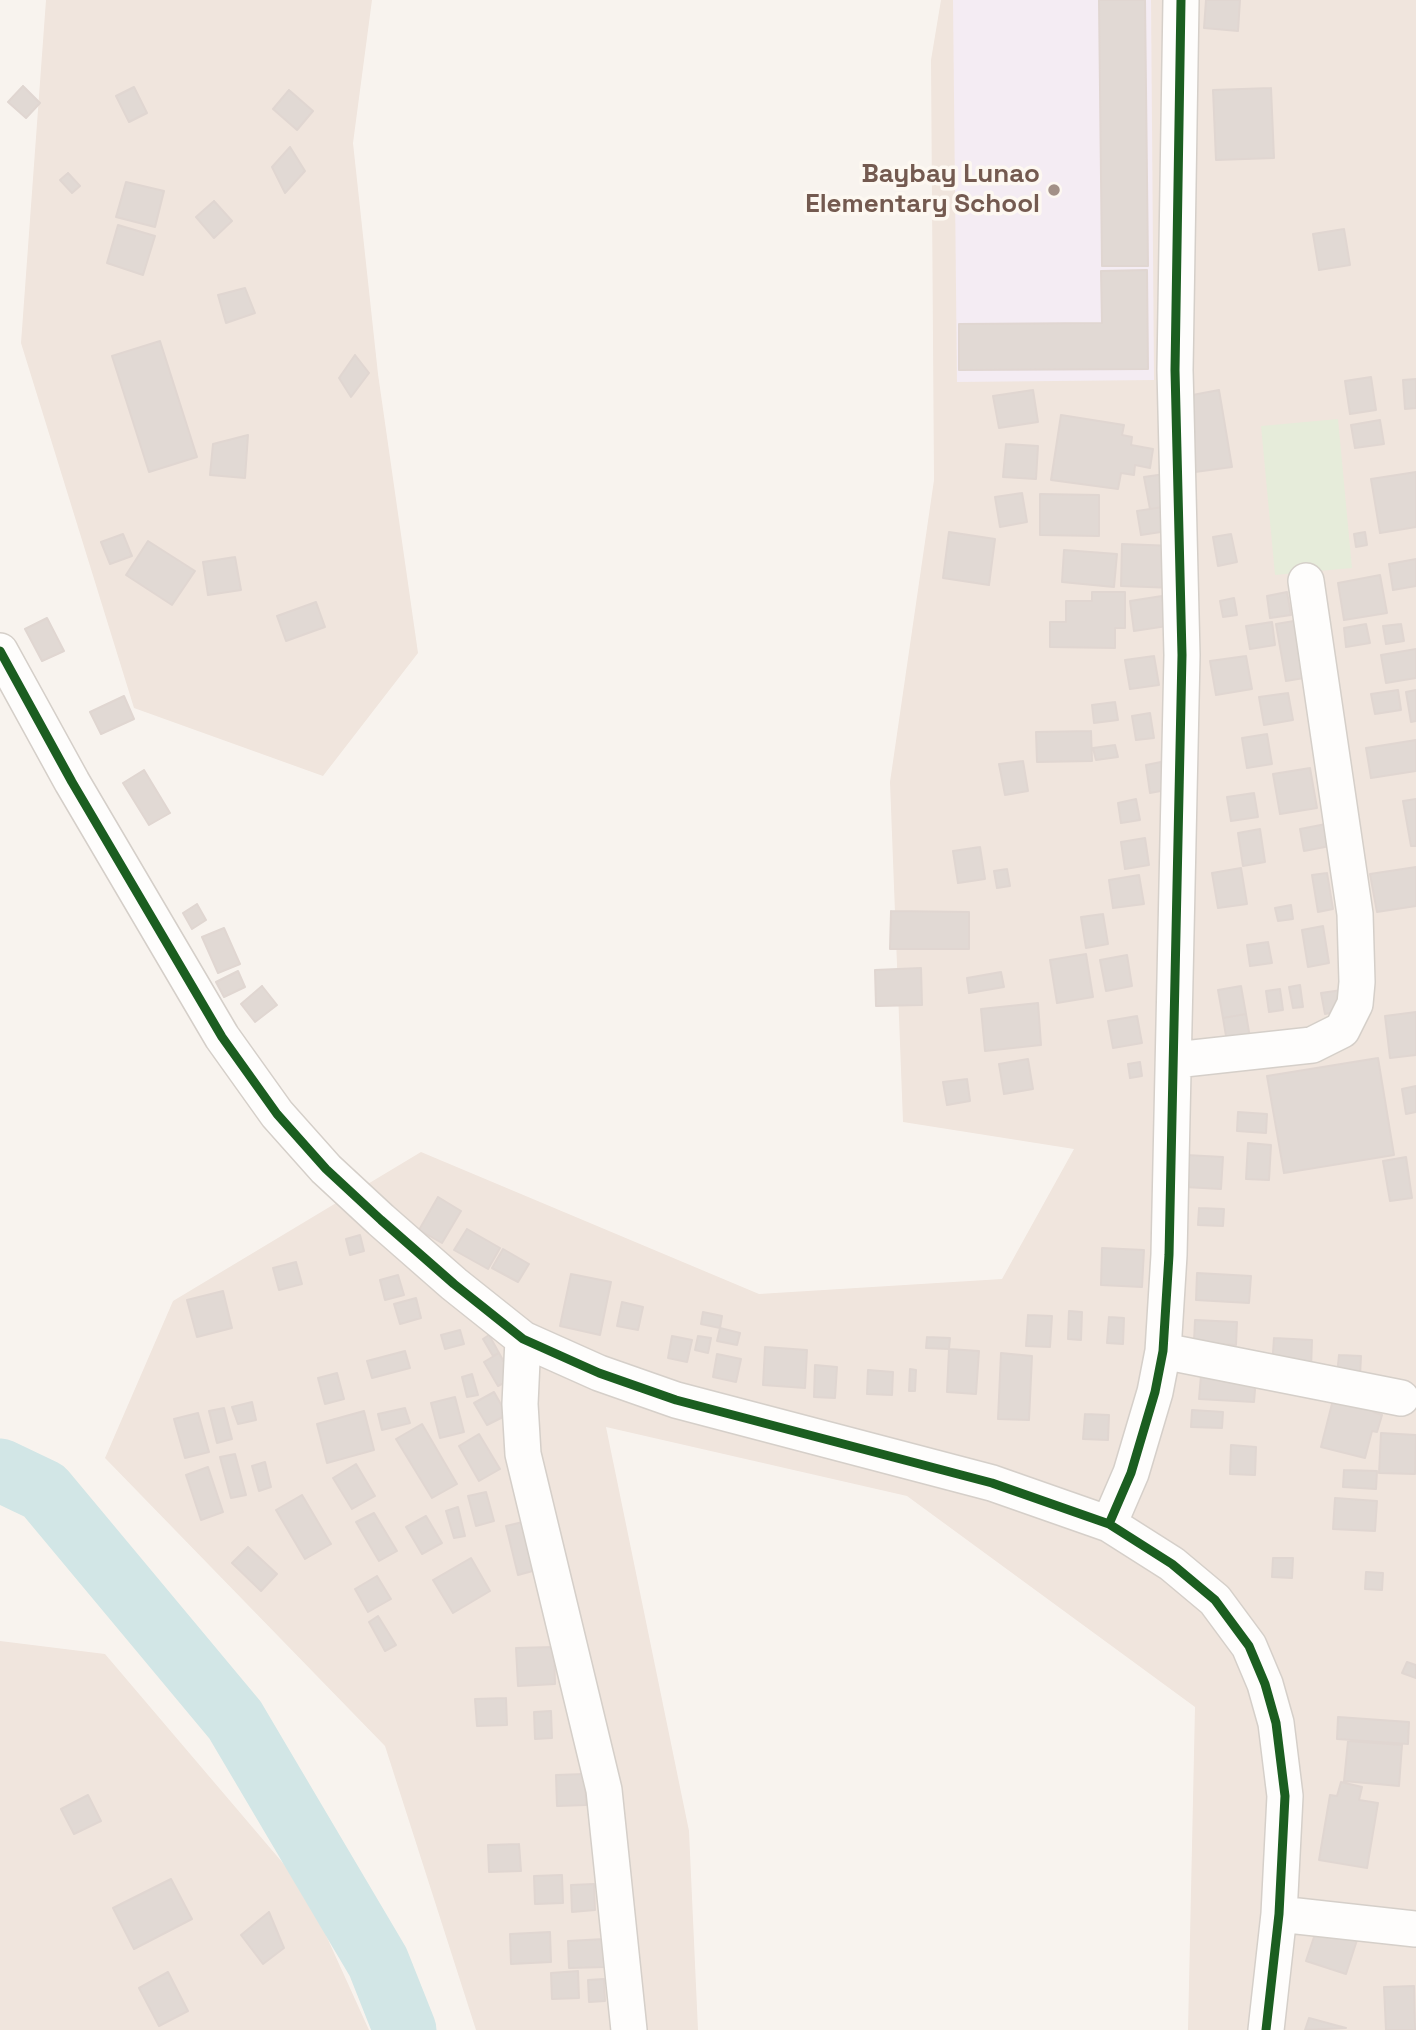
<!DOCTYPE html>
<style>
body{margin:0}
canvas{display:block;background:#f8f3ee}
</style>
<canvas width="1416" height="2030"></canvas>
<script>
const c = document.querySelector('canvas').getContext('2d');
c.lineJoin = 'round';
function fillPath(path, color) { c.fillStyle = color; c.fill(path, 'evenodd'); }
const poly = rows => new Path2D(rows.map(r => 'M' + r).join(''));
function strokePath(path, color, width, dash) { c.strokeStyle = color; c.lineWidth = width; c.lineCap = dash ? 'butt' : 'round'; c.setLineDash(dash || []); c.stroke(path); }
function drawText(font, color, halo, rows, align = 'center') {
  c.font = font + ' "Space Grotesk",sans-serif'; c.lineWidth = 7; c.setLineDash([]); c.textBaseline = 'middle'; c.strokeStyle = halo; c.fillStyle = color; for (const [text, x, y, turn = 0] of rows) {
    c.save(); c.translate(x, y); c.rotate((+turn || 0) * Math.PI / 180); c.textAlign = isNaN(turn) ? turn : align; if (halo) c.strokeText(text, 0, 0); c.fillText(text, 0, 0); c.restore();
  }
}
fillPath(poly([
 [46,0,372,0,353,143,378,374,418,653,323,776,134,708,21,343],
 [941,0,1416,0,1416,2030,1188,2030,1195,1707,907,1496,606,1427,689,1831,698,2030,476,2030,385,1746,105,1458,173,1301,421,1152,759,1294,1002,1279,1074,1149,903,1122,890,782,934,480,931,60],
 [0,1641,105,1654,305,1889,369,2030,0,2030]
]), '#f0e5dd');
fillPath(poly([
 [953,0,1151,0,1154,380,957,382]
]), '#f4ecf3');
fillPath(poly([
 [1338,419,1352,568,1275,575,1261,426]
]), '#e6ecda');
strokePath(poly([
 [0,1470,44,1491,235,1720,378,1962,405,2030]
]), '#d2e6e6', 63);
const building = poly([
 [1099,0,1145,0,1148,266,1102,266,1099,0],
 [1206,0,1240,0,1238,31,1204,28,1206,0],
 [23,86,40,103,26,118,8,102,23,86],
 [134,87,147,113,129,122,116,96,134,87],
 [1271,88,1274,158,1216,160,1213,90,1271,88],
 [289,90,313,111,297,130,273,109,289,90],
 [290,147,305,171,285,193,272,167,290,147],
 [68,173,80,186,72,193,60,180,68,173],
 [126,182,164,191,155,227,116,217,126,182],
 [214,201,232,221,214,238,196,217,214,201],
 [118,225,155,236,143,275,107,263,118,225],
 [1344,229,1350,265,1319,270,1313,234,1344,229],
 [1147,270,1148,369,959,370,959,324,1102,323,1101,271,1147,270],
 [245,288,255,313,226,323,218,295,245,288],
 [160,341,197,457,149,472,112,356,160,341],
 [355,355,369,373,351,397,339,378,355,355],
 [1371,377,1376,410,1350,414,1345,381,1371,377],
 [1416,379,1416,408,1405,409,1403,380,1416,379],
 [1033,390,1038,422,999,428,993,396,1033,390],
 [1219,390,1232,467,1195,472,1182,397,1219,390],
 [1061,415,1124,425,1122,435,1132,437,1131,445,1153,449,1150,468,1135,465,1134,475,1121,473,1118,489,1051,480,1061,415],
 [1380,420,1384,444,1355,448,1351,425,1380,420],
 [248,435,245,478,210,475,213,444,248,435],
 [1006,444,1038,446,1036,479,1003,477,1006,444],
 [1416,472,1416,527,1380,533,1371,479,1416,472],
 [1165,474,1170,506,1150,509,1144,477,1165,474],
 [1022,493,1027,522,1000,527,995,497,1022,493],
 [1040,494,1099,495,1099,536,1040,535,1040,494],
 [1170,506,1174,530,1141,535,1137,511,1170,506],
 [949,532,995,539,989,585,943,578,949,532],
 [1365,532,1367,545,1356,547,1354,534,1365,532],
 [123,534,132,556,110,564,101,542,123,534],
 [1231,534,1237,562,1218,566,1213,537,1231,534],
 [148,541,195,571,172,605,126,575,148,541],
 [1122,544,1174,546,1174,588,1121,586,1122,544],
 [1064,550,1117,554,1114,587,1062,582,1064,550],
 [235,557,241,590,208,595,203,562,235,557],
 [1416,559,1416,586,1393,590,1389,564,1416,559],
 [1380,575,1387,613,1344,620,1338,583,1380,575],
 [1092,592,1125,592,1125,628,1115,628,1115,648,1050,647,1050,622,1066,622,1066,601,1092,601,1092,592],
 [1287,592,1291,615,1270,618,1267,596,1287,592],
 [1162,596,1167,626,1134,631,1130,601,1162,596],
 [1234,598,1237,615,1223,617,1220,601,1234,598],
 [316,602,325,627,286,641,277,616,316,602],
 [47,618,64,651,42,661,25,629,47,618],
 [1294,621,1304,678,1286,681,1276,624,1294,621],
 [1272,622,1275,645,1250,649,1246,626,1272,622],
 [1366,624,1370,643,1346,647,1344,628,1366,624],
 [1401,624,1404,641,1386,644,1383,626,1401,624],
 [1416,649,1416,678,1386,683,1381,655,1416,649],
 [1154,656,1159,685,1130,689,1125,660,1154,656],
 [1246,656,1252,689,1216,695,1210,661,1246,656],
 [1398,690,1401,710,1375,714,1371,694,1398,690],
 [1416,690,1416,721,1411,722,1406,692,1416,690],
 [1288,693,1293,720,1264,725,1259,697,1288,693],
 [124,696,134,719,101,734,90,712,124,696],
 [1115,702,1118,720,1094,723,1092,705,1115,702],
 [1150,713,1154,738,1136,740,1132,716,1150,713],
 [1091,731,1092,761,1037,762,1036,732,1091,731],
 [1267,734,1272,764,1247,768,1242,738,1267,734],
 [1416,740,1416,771,1371,778,1366,748,1416,740],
 [1115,745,1118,757,1096,760,1093,748,1115,745],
 [1023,761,1028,791,1005,795,999,764,1023,761],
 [1161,762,1166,790,1150,793,1146,765,1161,762],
 [1310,768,1317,808,1280,814,1273,774,1310,768],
 [144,770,170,813,149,825,123,783,144,770],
 [1254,793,1258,817,1231,821,1227,797,1254,793],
 [1136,799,1140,820,1121,823,1118,803,1136,799],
 [1416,799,1416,846,1411,846,1403,801,1416,799],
 [1326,824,1330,846,1304,851,1300,829,1326,824],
 [1260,829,1265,862,1243,866,1238,833,1260,829],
 [1145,838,1149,865,1125,869,1121,842,1145,838],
 [980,847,985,879,958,883,953,851,980,847],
 [1416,867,1416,906,1377,912,1370,874,1416,867],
 [1241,868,1247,904,1218,908,1212,873,1241,868],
 [1007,869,1010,886,997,888,994,871,1007,869],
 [1327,873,1333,909,1318,912,1312,875,1327,873],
 [1139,875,1144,904,1113,908,1109,880,1139,875],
 [197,904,206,920,192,929,183,913,197,904],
 [1291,905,1293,919,1278,921,1275,908,1291,905],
 [891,911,969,912,969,949,890,949,891,911],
 [1103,914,1108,944,1086,948,1081,917,1103,914],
 [1323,926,1329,963,1308,967,1302,930,1323,926],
 [224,928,240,964,218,973,202,937,224,928],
 [1268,942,1272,963,1250,966,1247,945,1268,942],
 [1086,954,1093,997,1057,1003,1050,960,1086,954],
 [1127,955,1132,986,1106,991,1100,960,1127,955],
 [921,968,922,1005,876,1006,875,970,921,968],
 [238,971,245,987,224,997,216,982,238,971],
 [1001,972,1004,987,969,993,967,978,1001,972],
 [1300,985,1303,1007,1293,1008,1289,987,1300,985],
 [262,986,277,1005,255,1022,241,1004,262,986],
 [1241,986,1246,1014,1223,1018,1218,990,1241,986],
 [1280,989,1283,1010,1269,1012,1266,991,1280,989],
 [1342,990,1345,1010,1325,1014,1321,993,1342,990],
 [1038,1003,1041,1045,985,1051,981,1009,1038,1003],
 [1416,1012,1416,1055,1390,1058,1385,1016,1416,1012],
 [1246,1014,1250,1038,1227,1042,1223,1018,1246,1014],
 [1137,1016,1142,1043,1113,1048,1108,1021,1137,1016],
 [1378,1058,1394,1155,1284,1173,1267,1076,1378,1058],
 [1028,1059,1033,1089,1004,1094,999,1064,1028,1059],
 [1140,1062,1142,1076,1130,1078,1128,1064,1140,1062],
 [967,1079,970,1101,947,1105,943,1082,967,1079],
 [1416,1086,1416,1112,1406,1114,1402,1089,1416,1086],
 [1238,1112,1267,1114,1266,1133,1237,1131,1238,1112],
 [1248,1143,1271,1145,1269,1180,1246,1179,1248,1143],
 [1186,1155,1223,1157,1221,1189,1185,1187,1186,1155],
 [1406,1157,1412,1198,1390,1201,1383,1161,1406,1157],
 [438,1197,461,1211,442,1243,419,1230,438,1197],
 [1199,1208,1224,1209,1223,1226,1198,1225,1199,1208],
 [467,1229,500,1248,488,1269,454,1250,467,1229],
 [360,1235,364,1251,350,1255,346,1239,360,1235],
 [1102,1248,1144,1250,1142,1287,1101,1285,1102,1248],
 [503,1249,529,1264,518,1282,492,1268,503,1249],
 [296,1262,302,1284,279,1290,273,1268,296,1262],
 [1197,1273,1251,1276,1249,1303,1196,1300,1197,1273],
 [571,1274,611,1282,600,1335,560,1326,571,1274],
 [398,1275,404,1295,385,1300,380,1280,398,1275],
 [223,1291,232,1328,197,1337,187,1300,223,1291],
 [416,1298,421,1318,400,1324,394,1304,416,1298],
 [622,1302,643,1307,638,1330,617,1326,622,1302],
 [1069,1311,1082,1312,1081,1340,1068,1339,1069,1311],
 [703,1312,722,1316,720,1328,701,1324,703,1312],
 [1028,1315,1052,1316,1050,1347,1026,1346,1028,1315],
 [1109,1317,1124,1318,1123,1344,1107,1343,1109,1317],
 [1195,1320,1237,1322,1236,1345,1194,1342,1195,1320],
 [720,1328,740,1333,737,1345,717,1341,720,1328],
 [460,1330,464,1344,445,1349,441,1335,460,1330],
 [489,1335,499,1353,493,1356,483,1339,489,1335],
 [672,1336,692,1340,687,1362,668,1358,672,1336],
 [698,1336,711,1338,708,1353,695,1350,698,1336],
 [927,1337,950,1338,949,1349,926,1348,927,1337],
 [1274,1338,1312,1340,1311,1369,1272,1367,1274,1338],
 [765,1347,807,1350,805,1388,763,1385,765,1347],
 [949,1349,979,1351,976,1394,947,1392,949,1349],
 [405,1351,410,1368,372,1378,367,1361,405,1351],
 [499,1353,513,1378,498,1386,484,1362,499,1353],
 [1001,1353,1032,1356,1029,1420,998,1419,1001,1353],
 [717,1354,741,1359,736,1382,713,1377,717,1354],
 [1339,1355,1361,1356,1360,1376,1337,1375,1339,1355],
 [815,1365,837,1367,835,1398,814,1397,815,1365],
 [910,1369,916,1370,915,1391,909,1391,910,1369],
 [868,1370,893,1372,892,1395,867,1394,868,1370],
 [337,1373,344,1399,325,1404,318,1378,337,1373],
 [472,1374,478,1395,467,1397,462,1377,472,1374],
 [1201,1375,1256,1378,1254,1402,1199,1399,1201,1375],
 [494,1392,507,1415,487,1425,474,1403,494,1392],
 [1335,1392,1375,1403,1373,1412,1382,1415,1377,1432,1372,1431,1365,1458,1321,1447,1335,1392],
 [455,1397,464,1432,440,1438,431,1403,455,1397],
 [252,1402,256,1420,238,1424,232,1407,252,1402],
 [224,1408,232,1439,217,1443,209,1411,224,1408],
 [405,1408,410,1423,382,1430,378,1414,405,1408],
 [1192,1410,1223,1412,1222,1428,1191,1427,1192,1410],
 [364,1411,374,1450,327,1463,317,1424,364,1411],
 [198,1413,209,1452,185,1458,174,1419,198,1413],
 [1085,1414,1109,1415,1108,1440,1083,1439,1085,1414],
 [422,1424,457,1484,432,1498,396,1439,422,1424],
 [1381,1433,1416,1435,1415,1474,1379,1473,1381,1433],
 [479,1434,500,1469,479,1481,459,1446,479,1434],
 [1231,1445,1256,1447,1255,1475,1230,1474,1231,1445],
 [235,1454,246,1495,231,1498,220,1457,235,1454],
 [265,1462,271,1487,259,1491,252,1466,265,1462],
 [356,1464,375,1496,352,1509,333,1478,356,1464],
 [208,1467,223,1512,201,1520,186,1475,208,1467],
 [1344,1470,1377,1471,1376,1489,1343,1487,1344,1470],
 [486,1492,494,1521,476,1526,468,1496,486,1492],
 [302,1495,331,1544,305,1559,276,1510,302,1495],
 [1335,1498,1377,1501,1375,1531,1333,1529,1335,1498],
 [458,1507,465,1536,454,1538,446,1511,458,1507],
 [374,1513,397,1551,379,1561,356,1522,374,1513],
 [426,1516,442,1543,422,1554,406,1527,426,1516],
 [527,1521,540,1569,518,1575,506,1526,527,1521],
 [248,1547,277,1574,261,1591,232,1563,248,1547],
 [471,1558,490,1591,453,1613,433,1580,471,1558],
 [1273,1558,1293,1558,1292,1578,1272,1577,1273,1558],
 [1366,1572,1383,1573,1382,1590,1365,1589,1366,1572],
 [377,1576,391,1599,368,1612,355,1589,377,1576],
 [378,1616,396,1645,385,1651,369,1622,378,1616],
 [554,1647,555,1684,518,1686,516,1648,554,1647],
 [1407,1662,1416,1665,1416,1678,1402,1673,1407,1662],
 [506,1698,507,1725,477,1726,475,1699,506,1698],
 [551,1711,552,1738,535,1739,534,1712,551,1711],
 [1338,1717,1409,1722,1408,1744,1337,1739,1338,1717],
 [1348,1741,1402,1745,1399,1786,1344,1781,1348,1741],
 [585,1774,586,1805,557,1806,556,1775,585,1774],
 [1341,1782,1362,1787,1359,1800,1378,1803,1367,1868,1319,1860,1330,1795,1337,1796,1341,1782],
 [88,1795,101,1821,74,1834,61,1809,88,1795],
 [519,1844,521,1871,489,1872,488,1845,519,1844],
 [562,1875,563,1903,535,1904,534,1876,562,1875],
 [171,1879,192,1919,134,1949,113,1908,171,1879],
 [594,1884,595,1910,572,1912,571,1885,594,1884],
 [269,1912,284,1948,263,1964,241,1935,269,1912],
 [1317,1928,1357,1940,1346,1974,1306,1961,1317,1928],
 [550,1932,551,1962,511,1964,510,1934,550,1932],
 [604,1939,606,1967,569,1968,568,1941,604,1939],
 [578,1971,579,1998,552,1999,551,1973,578,1971],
 [168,1972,188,2011,159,2026,139,1988,168,1972],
 [604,1979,605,2001,589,2002,588,1980,604,1979],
 [1414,1986,1415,2030,1386,2030,1384,1987,1414,1986],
 [1309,2018,1346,2028,1305,2030,1309,2018]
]);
fillPath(building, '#e1d9d4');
strokePath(building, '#e0d6d1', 2);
const minor = poly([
 [0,651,72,782,222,1037,277,1114,326,1169,381,1220,454,1284,523,1339,599,1373,676,1400,992,1483,1109,1524,1172,1564,1215,1600,1249,1646,1265,1684,1276,1723,1285,1796,1279,1914,1266,2030],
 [1175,1060,1312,1045,1342,1030,1355,1004,1357,982,1355,914,1306,581],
 [523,1339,520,1404,523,1454,604,1790,629,2030],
 [1163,1351,1401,1398],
 [1109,1524,1131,1473,1155,1392,1163,1351,1169,1255,1182,655,1175,370,1181,0],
 [1279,1914,1416,1929]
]);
strokePath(minor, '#d5cfc9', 38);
strokePath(minor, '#fefdfc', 35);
strokePath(poly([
 [0,651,72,782,222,1037,277,1114,326,1169,381,1220,454,1284,523,1339,599,1373,676,1400,992,1483,1109,1524,1172,1564,1215,1600,1249,1646,1265,1684,1276,1723,1285,1796,1279,1914,1266,2030],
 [1109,1524,1131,1473,1155,1392,1163,1351,1169,1255,1182,655,1175,370,1181,0]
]), '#1b5e20', 9);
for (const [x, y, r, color] of [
 [1054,190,7,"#a29087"]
]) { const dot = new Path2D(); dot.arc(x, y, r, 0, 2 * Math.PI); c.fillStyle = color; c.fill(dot); strokePath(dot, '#fdf8f1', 2.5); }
drawText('bold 26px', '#745a50', '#fdf8f1', [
 ["Baybay Lunao",1040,175],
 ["Elementary School",1040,205]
], 'right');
</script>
